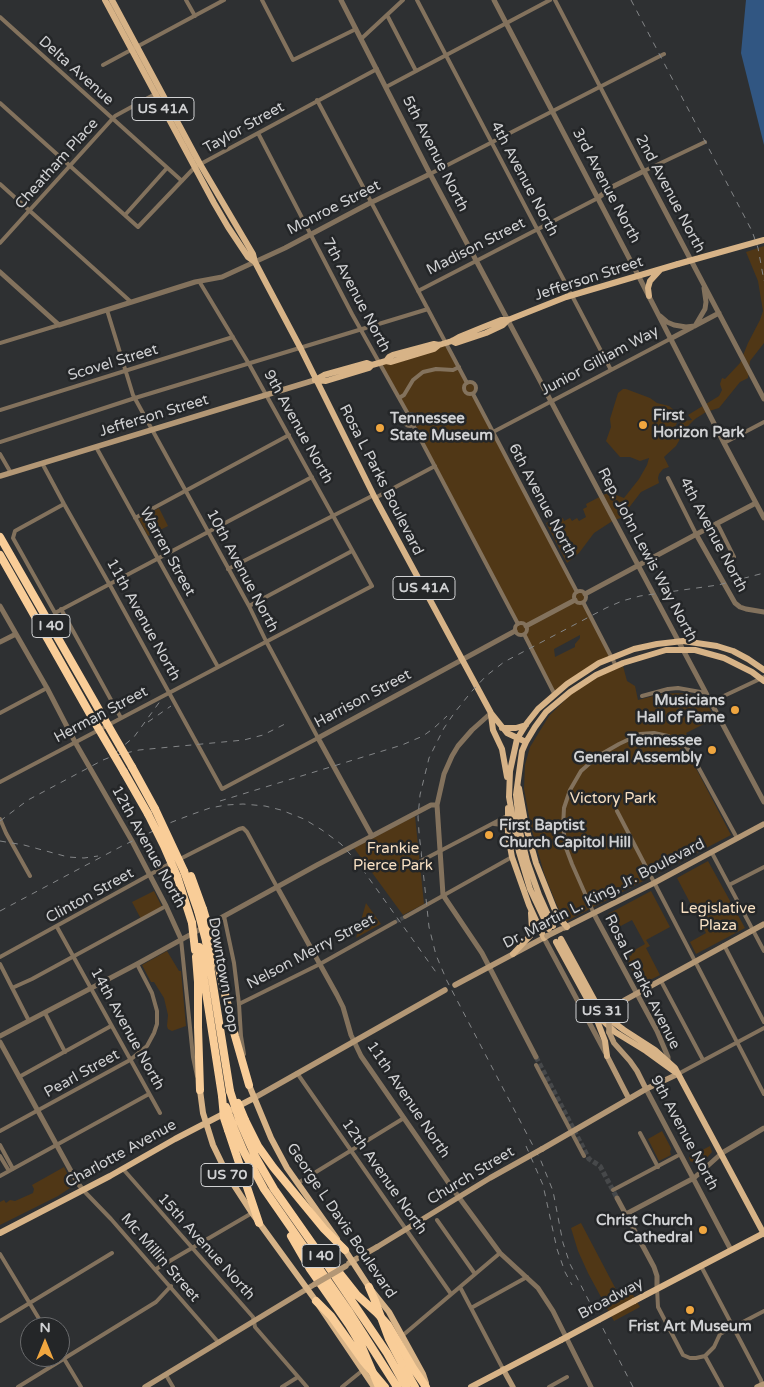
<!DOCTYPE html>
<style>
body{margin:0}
#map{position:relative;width:764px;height:1387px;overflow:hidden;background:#2e3032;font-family:"Varela Round",sans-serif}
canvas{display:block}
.north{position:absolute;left:20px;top:1317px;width:50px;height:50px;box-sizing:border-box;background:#242628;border:1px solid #696a6c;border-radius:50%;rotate:0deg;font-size:14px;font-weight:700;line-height:20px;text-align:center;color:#d0d1d3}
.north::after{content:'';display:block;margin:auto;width:18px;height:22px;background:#f0a63f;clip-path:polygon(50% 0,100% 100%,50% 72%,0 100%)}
</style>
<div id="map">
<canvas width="764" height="1387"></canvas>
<div class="north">N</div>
</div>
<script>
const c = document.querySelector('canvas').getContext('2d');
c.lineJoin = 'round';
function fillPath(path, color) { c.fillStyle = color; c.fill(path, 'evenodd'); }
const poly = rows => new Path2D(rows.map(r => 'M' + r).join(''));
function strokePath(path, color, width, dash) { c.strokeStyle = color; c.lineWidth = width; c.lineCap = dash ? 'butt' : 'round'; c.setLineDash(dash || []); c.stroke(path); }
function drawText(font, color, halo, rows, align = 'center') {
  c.font = font + ' "Varela Round",sans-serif'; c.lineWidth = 5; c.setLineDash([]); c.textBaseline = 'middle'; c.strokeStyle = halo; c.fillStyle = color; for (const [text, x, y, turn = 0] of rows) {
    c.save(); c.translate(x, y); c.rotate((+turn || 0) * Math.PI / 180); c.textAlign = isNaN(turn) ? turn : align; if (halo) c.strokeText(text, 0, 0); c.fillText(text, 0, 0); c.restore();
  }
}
fillPath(poly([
 [764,246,764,343,750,361,748,378,740,382,719,408,706,412,695,419,687,427,676,446,664,457,669,467,663,469,659,474,658,478,659,483,641,492,621,518,614,520,594,533,579,553,567,563,546,523,556,518,557,521,563,518,564,521,570,518,572,521,577,518,579,521,586,517,583,509,587,507,586,504,609,492,611,497,616,495,624,498,639,479,647,465,649,458,640,461,630,457,620,457,606,441,611,427,610,419,618,393,623,389,626,389,650,398,657,403,669,406,675,411,678,420,673,432,675,433,681,421,692,420,688,415,719,396,722,390,720,384,722,378,725,379,740,363,748,343,760,320,763,311,758,281,746,252],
 [446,343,467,383,472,382,476,386,476,390,473,394,578,592,583,592,585,594,586,599,583,603,612,658,555,694,524,635,519,634,516,632,515,627,518,624,413,425,409,426,405,423,404,418,407,414,379,363],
 [580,635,580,638,575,644,575,647,555,657,554,649],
 [159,508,168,526,148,536,139,519],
 [623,666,627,681,635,686,638,700,661,694,677,693,690,694,703,699,709,707,714,719,686,733,691,743,683,747,689,755,731,835,565,922,556,903,544,873,531,827,524,789,525,765,530,747,549,716,571,694,593,679],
 [415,816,424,904,403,915,354,848],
 [708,861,745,928,696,954,690,942,706,933,677,878],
 [154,891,162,907,141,919,132,902],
 [651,891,670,927,646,940,650,946,646,948,660,975,640,985,626,958,632,955,631,952,645,944,632,920,617,928,615,924,614,925,608,914],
 [366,903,381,924,356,938],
 [167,951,179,971,181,971,186,1026,172,1031,168,1029,167,1026,168,1015,164,998,154,982,151,982,142,965],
 [662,1131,671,1148,671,1150,670,1151,671,1155,659,1161,648,1139],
 [710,1146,712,1152,703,1162,698,1164,690,1161,689,1157],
 [64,1167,73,1185,73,1186,58,1196,0,1225,0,1202,4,1200,6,1203,10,1200,15,1201,33,1193,34,1189,32,1185],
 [581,1223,621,1299,632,1293,640,1307,614,1321,588,1273,578,1251,571,1228]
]), '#503716');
fillPath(poly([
 [746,0,764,0,764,145,741,53]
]), '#315682');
strokePath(poly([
 [395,922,405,917]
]), '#46484a', 4, [4, 2]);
strokePath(poly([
 [536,1057,589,1159,600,1166,617,1198]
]), '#46484a', 5, [5, 2.5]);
strokePath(poly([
 [186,0,195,16],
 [262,0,293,60,356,29],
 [417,0,611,370],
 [555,0,644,171,705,142],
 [387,15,416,71],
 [0,17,182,181],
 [361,39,403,0],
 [103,65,224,0],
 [386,87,550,0],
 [317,100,467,383],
 [0,103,138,227,195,167,377,69],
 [258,133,352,314,408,414],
 [430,174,664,54],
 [0,184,131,302],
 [125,215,167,168],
 [0,243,115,116,157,93],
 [418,291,598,198],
 [0,343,59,325],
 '464 388a6 6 0 1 1 12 0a6 6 0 1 1-12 0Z',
 [473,394,577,592],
 [399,398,404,395,413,380,423,372,436,369,453,370,459,367],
 [0,410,233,337],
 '404 420a6 6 0 1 1 12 0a6 6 0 1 1-12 0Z',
 [413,425,518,624],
 [493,432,670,339],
 [0,442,135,398,428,309],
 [724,443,764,422],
 [96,447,218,667],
 [0,454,11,473],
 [42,463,64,504,111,587,222,789,318,738,266,641,249,606,133,395,107,310],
 [668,478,696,534],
 [375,498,435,466],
 [64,504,15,531,13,538,55,613,312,477],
 [135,518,289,435],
 [717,523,734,557],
 [228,569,374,495],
 '574 597a6 6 0 1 1 12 0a6 6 0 1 1-12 0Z',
 [583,602,616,666],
 [249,606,352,551],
 [61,609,121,718],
 '515 629a6 6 0 1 1 12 0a6 6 0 1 1-12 0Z',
 [524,634,555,695],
 [642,696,668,689,678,688,706,693],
 [711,702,764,677],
 [0,713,47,688],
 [0,782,372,586,249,364,199,281],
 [617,811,764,1094],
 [0,819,6,833,30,876],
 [494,824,502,825,508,830],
 [712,853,764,951],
 [178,860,239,829,243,828,247,832,277,887],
 [419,862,507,816],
 [729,885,764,867],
 [594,914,572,864,566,848,563,827,564,808,570,790,581,771,598,756,619,744,640,734,654,733,668,736,683,743,690,752,737,838],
 [224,916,234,963,239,1004,241,1036,244,1054],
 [405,917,512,857],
 [57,927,160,1113],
 [181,939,193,1057,197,1076],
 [724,945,764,1022],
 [0,957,171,863],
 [0,964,29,1021],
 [661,981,703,1060],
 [12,988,32,979,166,906],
 [239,1004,320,964,395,922],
 [45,1013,65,1052],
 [536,1065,584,1156],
 [297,1073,451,1294],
 [678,1074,764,1028],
 [19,1077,111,1026],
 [0,1131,130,1060,147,1046,154,1033,157,1024,157,1011,152,993,137,964],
 [640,1133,658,1167],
 [0,1145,13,1169],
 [0,1156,9,1171],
 [123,1169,253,1317,255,1327,307,1387],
 [0,1176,149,1094],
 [298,1183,404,1118],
 [83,1190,111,1219,219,1343],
 [613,1190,677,1156],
 [437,1220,475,1274],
 [0,1254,44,1327],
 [701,1266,761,1380,762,1386],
 [156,1269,252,1213],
 [460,1287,503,1369],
 [657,1288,658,1307,683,1355,690,1358,696,1358,705,1356,714,1347,720,1334,764,1311],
 [471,1308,527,1277],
 [0,1321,112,1253],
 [402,1336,500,1253],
 [60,1352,81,1387],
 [705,1356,722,1387],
 [166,1375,173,1387],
 [18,1387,156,1302,171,1286],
 [282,1387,298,1377],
 [342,1387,363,1370],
 [549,1387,567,1377]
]), '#83725d', 4);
strokePath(poly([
 [341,0,428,170,764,802],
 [494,0,638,275,724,443,764,518],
 [598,198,610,188,644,171,764,399],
 [0,272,59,325,195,282,222,277,285,248,368,204,430,174],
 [660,316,667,322,674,325,686,327,695,326,705,309,706,302,704,288],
 [670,339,719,313],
 [696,534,735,603,740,607,746,609,764,612],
 [585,594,693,536,756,503],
 [0,606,47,688,75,742,132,841,166,906,181,939],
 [526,626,575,600],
 [0,642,16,634],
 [491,713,472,730,458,746,452,756,444,774,437,805,443,895,482,953,536,1057],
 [372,836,318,738,515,631],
 [277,887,337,995,343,1007,351,1035,361,1056,455,1192,500,1253,538,1288,553,1311,591,1387],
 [594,914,657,1031,668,1057,668,1061],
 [544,938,605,1052],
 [0,1036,137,964,317,865,431,805,437,805],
 [0,1042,77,1182,83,1190],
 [646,1089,731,1250],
 [617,1198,654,1267,657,1276,657,1288],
 [626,1214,694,1178,722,1153,764,1128]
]), '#83725d', 5);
strokePath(poly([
 [0,476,315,380],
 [564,928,654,883,764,824],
 [455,985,547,936],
 [611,1015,614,1009,625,1000,764,924],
 [609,1032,614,1043,630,1061,637,1071,646,1089],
 [607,1056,629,1099],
 [254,1098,445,990],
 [542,1149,646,1089,678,1074],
 [349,1263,377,1247],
 [503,1369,513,1387],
 [145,1387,315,1284],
 [757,1387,764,1384]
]), '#b39775', 5.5);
strokePath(poly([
 [105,0,214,203,228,227,248,257,255,262,266,283,301,349,375,498,491,713,507,733,526,742],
 [112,0,200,164,253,254,255,262],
 [649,296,648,288,650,281,660,270],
 [452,341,456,343,486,333,503,325,508,320],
 [386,361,389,357,393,355,434,344,439,345,452,341,459,337,481,328,501,320,508,320,566,297,678,264],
 [315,380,326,381,369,368,372,365,386,361,391,362,434,349,439,345],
 [315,380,324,375,367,363,372,365],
 [491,715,493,730,502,749,507,777],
 [502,728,516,728,526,725],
 [519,788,526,827,536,863,554,908,559,918,567,927],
 [508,808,508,836,512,857,529,905,544,938],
 [553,926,539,895,527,861,520,832,516,795,522,751,526,742,535,727,546,712,570,692,596,675,623,663,666,650,695,650,724,658,752,672,764,681],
 [549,929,530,889,519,852,509,797,510,771,517,739,527,723,538,709,567,684,599,663,634,649,657,644,683,641,717,646,733,651,748,659,764,670],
 [561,939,597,1005,605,1016,624,1030,655,1050,675,1068,764,1234],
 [556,942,590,1004,599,1017,615,1032,646,1051,675,1072],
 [513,954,530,936,532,930,531,913],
 [595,1015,605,1041,607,1056],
 [249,1085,271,1138,287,1168,337,1239],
 [200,1090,203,1113,213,1145,228,1176,252,1213,316,1301,374,1387],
 [0,1233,110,1176,175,1139,254,1098],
 [343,1247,369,1287,389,1312,423,1374,426,1383],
 [634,1301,764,1233],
 [471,1387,561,1340]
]), '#d7b387', 6);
strokePath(poly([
 [0,537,102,715],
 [0,555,94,721],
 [132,767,155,809],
 [124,772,148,814],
 [184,871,198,911],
 [177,876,192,923],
 [191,876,203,909],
 [212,939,235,1036,249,1085],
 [206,941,230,1091],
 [199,947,222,1096],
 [196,957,198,982,198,1027,200,1090],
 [245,1120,258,1146,273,1167,324,1229,345,1250],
 [240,1122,255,1156,274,1189,328,1266,387,1353,406,1387],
 [233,1126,244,1152,264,1189,348,1310,397,1387],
 [228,1130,259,1223],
 [291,1236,310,1269,349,1325,362,1347],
 [334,1266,357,1295,377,1313,388,1325,413,1368,426,1387],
 [369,1287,375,1301],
 [316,1301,331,1316,363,1361,385,1387],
 [402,1364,415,1387]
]), '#f9cd98', 8);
strokePath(poly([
 [631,0,752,231,758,248,764,281],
 [148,722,171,706],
 [116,752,134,737,161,700],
 [220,801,402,745,423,736,434,728,447,716],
 [0,821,28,800,103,760,113,756,139,750,244,740,263,735,287,723],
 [0,841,24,845,68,857,84,858,98,856],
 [0,911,122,846,172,822,193,814,210,808,226,805,243,804,265,806,281,810,304,819,322,830,341,844,358,863,438,975],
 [526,1146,543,1185,557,1249,565,1272,572,1285],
 [633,1387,570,1264,563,1243,553,1191,541,1161,447,981,436,955,429,927,419,832,418,817,420,795,429,758,444,728,455,712,472,691,486,676,504,662,606,608,622,601,640,596,718,585,764,573]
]), '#848688', 1, [6, 6]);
strokePath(poly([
 [547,936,561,929],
 [609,1032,609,1023,611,1015],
 [377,1247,490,1178,542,1149],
 [315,1284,346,1266]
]), '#b39775', 5.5);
strokePath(poly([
 [678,264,764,240],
 [561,1340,634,1301]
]), '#d7b387', 6);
strokePath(poly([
 [102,715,132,767],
 [94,721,124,772],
 [155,809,184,871],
 [148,814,164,846,177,876],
 [203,909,212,939],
 [198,911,206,941],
 [192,923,195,950],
 [230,1091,240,1122],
 [222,1096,224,1118,228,1130],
 [238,1103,245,1120],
 [226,1107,233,1126],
 [375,1301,389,1339,402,1364],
 [362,1347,379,1387]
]), '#f9cd98', 8);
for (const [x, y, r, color] of [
 [643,425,5,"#f0a63f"],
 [380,428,5,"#f0a63f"],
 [735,710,5,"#f0a63f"],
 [712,750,5,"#f0a63f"],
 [489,835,5,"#f0a63f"],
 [703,1230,5,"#f0a63f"],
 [690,1310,5,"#f0a63f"]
]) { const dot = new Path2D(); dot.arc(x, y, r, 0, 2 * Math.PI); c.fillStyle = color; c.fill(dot); strokePath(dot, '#242628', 2); }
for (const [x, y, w] of [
 [163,109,62],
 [424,588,62],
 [51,626,38],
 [602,1011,52],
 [227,1175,52],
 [321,1256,38]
]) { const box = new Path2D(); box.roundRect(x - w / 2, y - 11.5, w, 23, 4); c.fillStyle = '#242628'; c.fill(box); strokePath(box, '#d0d1d3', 1); }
drawText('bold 14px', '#d0d1d3', null, [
 ["US 41A",163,109],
 ["US 41A",424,588],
 ["I 40",51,626],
 ["US 31",602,1011],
 ["US 70",227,1175],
 ["I 40",321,1256]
]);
drawText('15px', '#d0d1d3', '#242628', [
 ["Delta Avenue",76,71,42],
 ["Taylor Street",244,128,-29],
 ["5th Avenue North",435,154,63],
 ["Cheatham Place",57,164,-48],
 ["4th Avenue North",524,179,62],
 ["3rd Avenue North",606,186,62],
 ["2nd Avenue North",670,194,62],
 ["Monroe Street",334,208,-27],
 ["Madison Street",476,247,-27],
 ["Jefferson Street",589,279,-18],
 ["7th Avenue North",356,295,62],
 ["Junior Gilliam Way",600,361,-28],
 ["Scovel Street",113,363,-17],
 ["Jefferson Street",154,416,-17],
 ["9th Avenue North",298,427,61],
 ["Rosa L Parks Boulevard",381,480,63],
 ["6th Avenue North",542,501,62],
 ["4th Avenue North",713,535,62],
 ["Warren Street",167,552,61],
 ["Rep. John Lewis Way North",647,555,62],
 ["10th Avenue North",242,571,62],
 ["11th Avenue North",143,620,61],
 ["Harrison Street",363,699,-28],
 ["Herman Street",101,715,-28],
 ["12th Avenue North",148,847,61],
 ["Dr. Martin L. King, Jr. Boulevard",604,894,-27],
 ["Clinton Street",90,896,-29],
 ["Nelson Merry Street",311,952,-28],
 ["Downtown Loop",223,975,80],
 ["Rosa L Parks Avenue",642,982,63],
 ["14th Avenue North",127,1029,61],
 ["Pearl Street",82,1074,-29],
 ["11th Avenue North",408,1100,56],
 ["9th Avenue North",684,1133,62],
 ["Charlotte Avenue",121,1154,-29],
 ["Church Street",471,1176,-31],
 ["12th Avenue North",384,1177,55],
 ["George L Davis Boulevard",341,1221,56],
 ["15th Avenue North",206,1247,48],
 ["Mc Millin Street",160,1258,49],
 ["Broadway",611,1299,-28]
]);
drawText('bold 15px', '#d0d1d3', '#242628', [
 ["First",653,416],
 ["Horizon Park",653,433],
 ["Tennessee",390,419],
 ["State Museum",390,436],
 ["Musicians",725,701,"right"],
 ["Hall of Fame",725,718,"right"],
 ["Tennessee",702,741,"right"],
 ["General Assembly",702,758,"right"],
 ["First Baptist",499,826],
 ["Church Capitol Hill",499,843],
 ["Christ Church",693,1221,"right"],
 ["Cathedral",693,1238,"right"],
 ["Frist Art Museum",690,1327,"center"]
], 'left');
drawText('15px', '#f8e0c3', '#242628', [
 ["Victory Park",613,799],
 ["Frankie",393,849],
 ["Pierce Park",393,866],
 ["Legislative",718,909],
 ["Plaza",718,926]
]);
</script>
